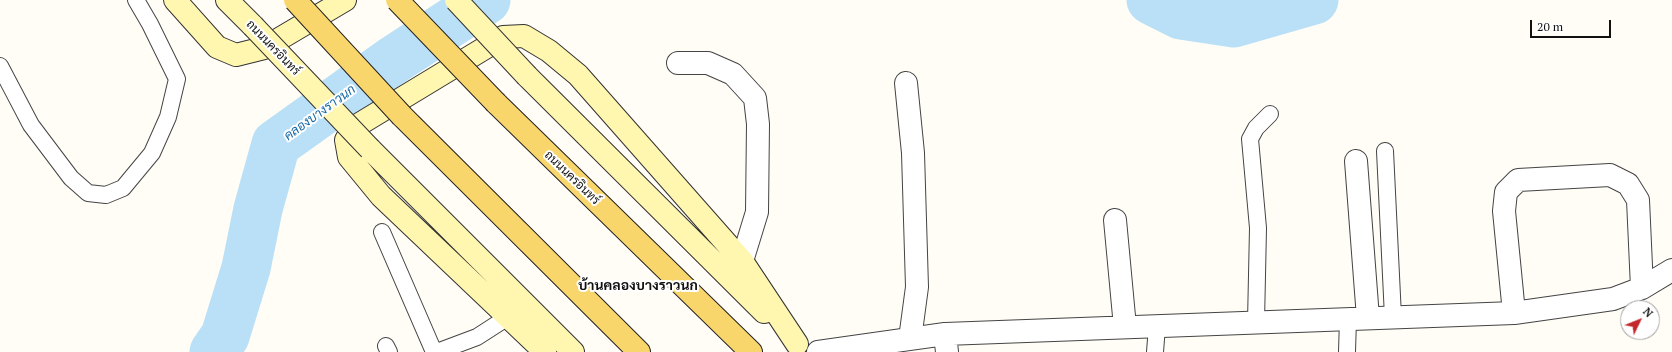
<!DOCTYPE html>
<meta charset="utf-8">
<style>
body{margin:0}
#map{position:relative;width:1672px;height:352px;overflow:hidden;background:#fffdf5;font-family:"PT Serif",serif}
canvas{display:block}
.north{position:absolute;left:1620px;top:300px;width:40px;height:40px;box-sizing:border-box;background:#fff;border:1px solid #a0a0a0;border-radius:50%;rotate:47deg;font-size:11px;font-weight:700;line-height:16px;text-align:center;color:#111}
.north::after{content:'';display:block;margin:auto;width:14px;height:18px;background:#c4262e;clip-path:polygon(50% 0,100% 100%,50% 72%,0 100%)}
.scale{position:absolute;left:1530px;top:20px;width:81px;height:18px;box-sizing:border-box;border:2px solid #111;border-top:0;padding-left:5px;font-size:12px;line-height:14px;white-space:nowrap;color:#111;-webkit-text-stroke:3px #fff;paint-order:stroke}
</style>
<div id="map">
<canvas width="1672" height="352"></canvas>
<div class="north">N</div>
<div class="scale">20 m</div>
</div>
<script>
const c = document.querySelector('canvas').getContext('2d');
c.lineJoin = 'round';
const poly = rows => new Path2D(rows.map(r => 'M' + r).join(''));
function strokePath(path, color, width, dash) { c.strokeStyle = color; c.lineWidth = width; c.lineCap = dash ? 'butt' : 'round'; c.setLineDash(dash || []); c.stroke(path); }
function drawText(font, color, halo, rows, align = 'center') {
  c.font = font + ' "PT Serif",Sarabun,serif'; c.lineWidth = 4; c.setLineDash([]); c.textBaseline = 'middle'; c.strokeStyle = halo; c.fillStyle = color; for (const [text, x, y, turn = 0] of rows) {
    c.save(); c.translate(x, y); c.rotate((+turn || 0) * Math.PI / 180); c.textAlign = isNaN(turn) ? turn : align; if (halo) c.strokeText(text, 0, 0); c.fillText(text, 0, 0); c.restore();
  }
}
strokePath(poly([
 [1151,0,1181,15,1234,23,1314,0],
 [214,352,225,336,246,268,258,209,276,144,395,59,486,0]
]), '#b9e0f7', 49);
const lane = poly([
 [0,66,31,125,71,178,88,193,106,195,123,188,152,153,168,117,177,79,150,24,136,0],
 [1385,151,1393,317],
 [382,232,434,352],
 [1256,322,1258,228,1250,139,1256,128,1270,114],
 [386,346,389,352],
 [437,352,477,337,508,317],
 [1155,352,1157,326],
 [1347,352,1348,319]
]);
const street = poly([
 [678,63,708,63,733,74,755,98,758,124,757,212,742,261],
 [906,83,913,153,917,287,910,339],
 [1356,161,1368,318],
 [1115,220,1125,327],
 [1514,313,1504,211,1506,192,1518,180,1610,175,1628,184,1638,200,1642,288],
 [945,334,947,352],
 [818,352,945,334,1514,313,1613,299,1642,288,1672,270]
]);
const secondary = poly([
 [175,0,217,47,236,55,264,48,345,0],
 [227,0,253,26],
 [527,76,764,312],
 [370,149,573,352],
 [545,352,381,196,349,157,346,140,353,128,503,37,524,36,549,51,578,75,742,261,797,344]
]);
const primary = poly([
 [496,103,751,352],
 [402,116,639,352]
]);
strokePath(lane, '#444', 18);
strokePath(street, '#444', 24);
strokePath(secondary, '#333', 24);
strokePath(primary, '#222', 24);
strokePath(lane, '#fff', 16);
strokePath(street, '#fff', 22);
strokePath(secondary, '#fff6b0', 22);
strokePath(primary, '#f9d66b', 22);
const secondaryBridge = poly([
 [456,0,527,76],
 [253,26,370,149]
]);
const primaryBridge = poly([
 [295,0,402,116],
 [397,0,496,103]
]);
strokePath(secondaryBridge, '#333', 24, []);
strokePath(primaryBridge, '#222', 24, []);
strokePath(secondaryBridge, '#fff6b0', 22);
strokePath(primaryBridge, '#f9d66b', 22);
drawText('12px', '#111', '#fff', [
 ["ถนนนครอินทร์",273,48,46],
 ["ถนนนครอินทร์",572,178,44]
]);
drawText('italic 13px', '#1768a6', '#fff', [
 ["คลองบางราวนก",320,113,-36]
]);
drawText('bold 14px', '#111', '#fff', [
 ["บ้านคลองบางราวนก",638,286]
]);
</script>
